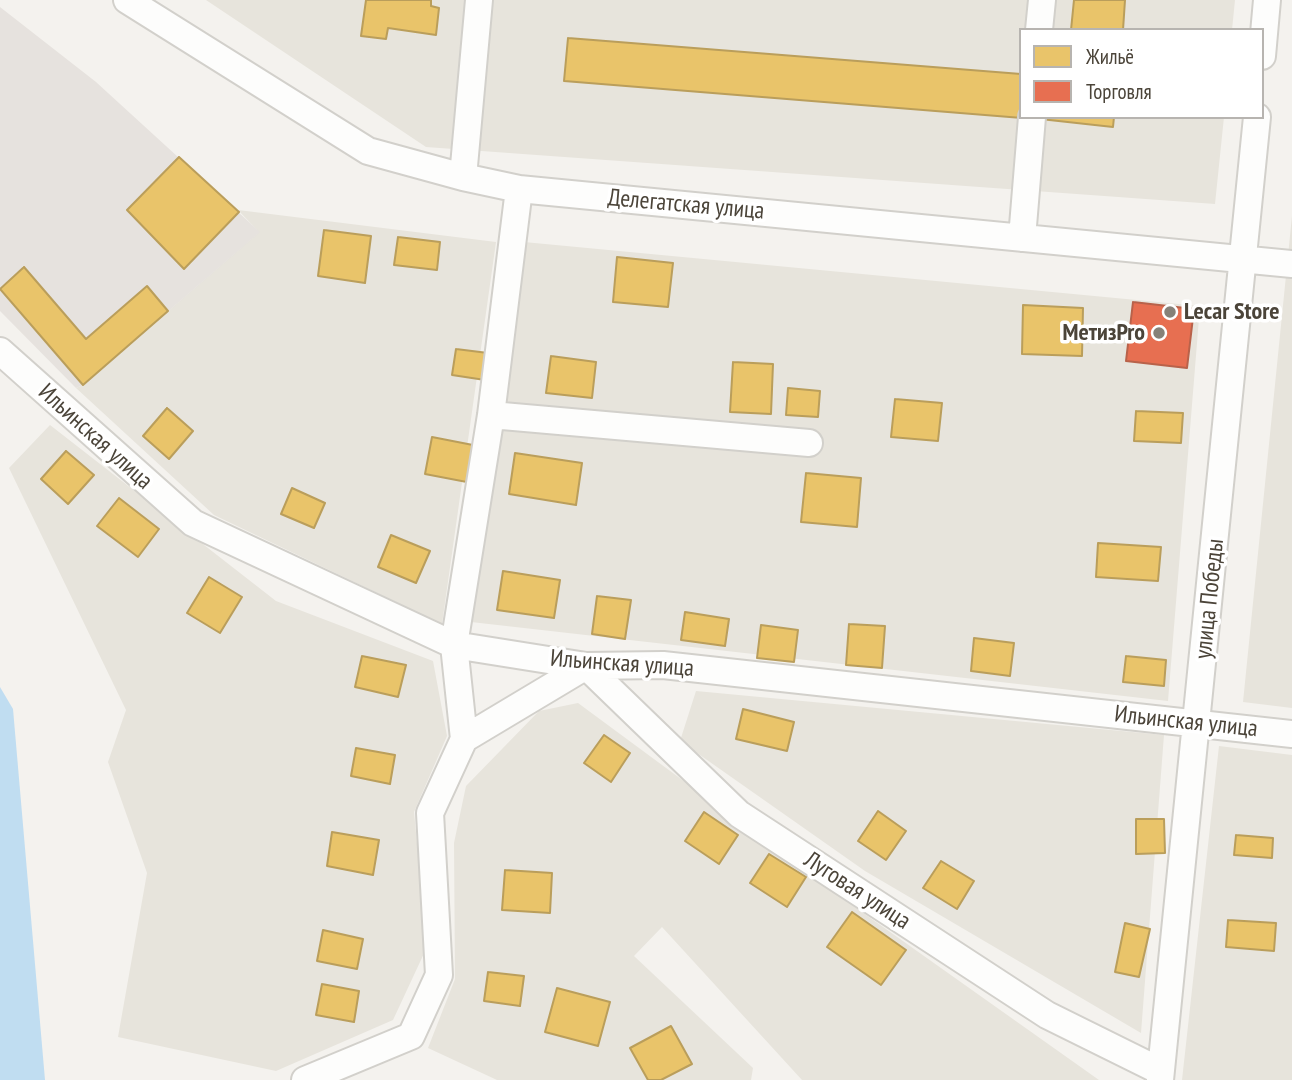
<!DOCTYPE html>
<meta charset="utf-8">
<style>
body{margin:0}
#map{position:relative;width:1292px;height:1080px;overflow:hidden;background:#f4f2ee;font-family:"PT Sans Narrow",sans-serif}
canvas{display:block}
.legend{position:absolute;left:1019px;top:28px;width:245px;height:91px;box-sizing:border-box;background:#fff;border:2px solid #b7b4b0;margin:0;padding:9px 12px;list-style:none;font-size:21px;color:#4b4439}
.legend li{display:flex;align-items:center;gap:14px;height:35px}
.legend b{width:35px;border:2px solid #b7b4b0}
</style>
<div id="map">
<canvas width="1292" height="1080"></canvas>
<ul class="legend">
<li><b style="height:19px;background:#e9c46a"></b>Жильё</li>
<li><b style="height:19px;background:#e76f51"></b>Торговля</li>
</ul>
</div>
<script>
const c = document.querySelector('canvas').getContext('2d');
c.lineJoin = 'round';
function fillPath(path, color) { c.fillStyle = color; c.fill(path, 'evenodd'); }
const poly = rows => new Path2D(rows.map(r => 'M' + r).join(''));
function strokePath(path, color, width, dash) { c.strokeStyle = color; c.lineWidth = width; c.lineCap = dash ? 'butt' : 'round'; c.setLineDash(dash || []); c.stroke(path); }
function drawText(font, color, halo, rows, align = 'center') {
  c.font = font + ' "PT Sans Narrow",sans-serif'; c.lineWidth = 7; c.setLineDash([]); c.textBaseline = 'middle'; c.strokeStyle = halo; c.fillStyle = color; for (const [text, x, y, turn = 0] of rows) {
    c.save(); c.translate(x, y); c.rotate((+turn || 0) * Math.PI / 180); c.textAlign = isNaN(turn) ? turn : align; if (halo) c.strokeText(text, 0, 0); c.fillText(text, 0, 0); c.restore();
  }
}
fillPath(poly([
 [206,0,1235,0,1232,30,1021,30,1021,117,1224,117,1215,204,426,147],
 [238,210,496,242,442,624,214,515,76,388,83,385,259,232],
 [1292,216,1292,708,1243,702],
 [524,242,1200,306,1168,701,471,622],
 [50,425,276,601,433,661,447,736,414,812,427,947,393,1020,276,1071,118,1037,147,873,108,762,126,710,9,468],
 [696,691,1164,735,1141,1033,865,871,680,741],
 [578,703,845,900,1099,1080,802,1080,662,927,634,956,753,1068,751,1080,497,1080,428,1048,455,979,454,843,466,786,539,711],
 [1219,746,1292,755,1292,1080,1182,1080]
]), '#e7e4dc');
fillPath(poly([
 [0,7,96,82,260,232,83,385,76,388,0,311]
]), '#e6e2de');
fillPath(poly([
 [0,687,13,709,45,1080,0,1080]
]), '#c0ddf1');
const homes = poly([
 [366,0,431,0,431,6,439,8,436,35,388,28,386,39,361,36,366,0],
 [1074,0,1125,0,1123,30,1071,30,1074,0],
 [568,38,1021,74,1022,118,564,81,568,38],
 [1022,117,1114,117,1113,127,1022,117],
 [179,157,239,212,184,269,127,210,179,157],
 [324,230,371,236,365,283,318,276,324,230],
 [398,237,440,242,437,270,394,265,398,237],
 [617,257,673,263,668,307,613,302,617,257],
 [24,267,86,339,147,286,168,311,83,385,0,289,24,267],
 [1023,305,1083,308,1082,356,1022,354,1023,305],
 [456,349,488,353,485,380,452,375,456,349],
 [551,356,596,362,592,398,546,393,551,356],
 [733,362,773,364,771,414,730,412,733,362],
 [788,388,820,391,818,417,786,415,788,388],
 [895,399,942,403,938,441,891,437,895,399],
 [167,408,193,431,169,459,143,436,167,408],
 [1136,411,1183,413,1181,443,1134,441,1136,411],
 [432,437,478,446,472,483,425,474,432,437],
 [66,451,94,475,68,504,41,479,66,451],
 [515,453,582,463,576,505,509,494,515,453],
 [806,473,861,478,857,527,801,522,806,473],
 [292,488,325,503,314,528,281,514,292,488],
 [119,498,159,529,138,557,97,526,119,498],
 [391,535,430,551,416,583,378,567,391,535],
 [1098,543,1161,547,1158,581,1096,577,1098,543],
 [503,571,560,580,554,618,497,610,503,571],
 [209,577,242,597,220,633,187,613,209,577],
 [597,596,631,600,625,639,592,634,597,596],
 [685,612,729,619,725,646,681,640,685,612],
 [849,624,885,626,882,668,846,665,849,624],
 [761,625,798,630,794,662,757,658,761,625],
 [974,638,1014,643,1010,676,971,671,974,638],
 [362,656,406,665,398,697,355,687,362,656],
 [1126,656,1166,660,1164,686,1123,682,1126,656],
 [743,709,794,722,787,751,736,739,743,709],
 [604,735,630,753,611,782,584,763,604,735],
 [356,748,395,755,390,784,351,776,356,748],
 [878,811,906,831,886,860,858,841,878,811],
 [704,812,738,835,719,864,685,841,704,812],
 [1136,819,1164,819,1165,853,1136,854,1136,819],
 [332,832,379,840,373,875,327,866,332,832],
 [1236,835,1273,838,1272,858,1234,855,1236,835],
 [769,854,806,877,787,907,750,883,769,854],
 [941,861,974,881,957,909,923,888,941,861],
 [505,870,552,873,550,913,502,910,505,870],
 [852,912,906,950,881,985,827,947,852,912],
 [1228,920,1276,923,1274,951,1226,947,1228,920],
 [1125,923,1150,929,1139,977,1115,972,1125,923],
 [323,930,363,939,357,969,317,961,323,930],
 [488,972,524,976,520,1006,484,1001,488,972],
 [322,984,359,991,354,1022,316,1015,322,984],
 [557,988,610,1002,598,1046,545,1032,557,988],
 [671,1026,692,1064,661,1080,648,1080,630,1048,671,1026]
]);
fillPath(homes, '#e9c46a');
strokePath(homes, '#ba9e5b', 2);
const shops = poly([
 [1133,302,1194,309,1187,368,1126,361,1133,302]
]);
fillPath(shops, '#e76f51');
strokePath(shops, '#b8624a', 2);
const minor = poly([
 [127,0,368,151,463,177,519,189,1292,264],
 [1039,30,1042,0],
 [1262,56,1267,0],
 [463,177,479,0],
 [1022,238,1032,117],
 [0,351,193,523,454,645,586,666,663,665,1292,734],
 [491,415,809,443],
 [464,739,586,666,739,814,1047,1015,1160,1071],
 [305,1080,411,1036,439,975,430,813,464,739,454,645,491,415,519,189],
 [1160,1080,1257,117]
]);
strokePath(minor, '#d2d0cb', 30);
strokePath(minor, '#fdfdfc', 26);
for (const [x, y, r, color] of [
 [1170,312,7,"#868178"],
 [1159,333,7,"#868178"]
]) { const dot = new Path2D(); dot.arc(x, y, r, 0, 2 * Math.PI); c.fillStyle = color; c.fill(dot); strokePath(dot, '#fff', 2.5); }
drawText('24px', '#4b4439', '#fff', [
 ["Делегатская улица",686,205,5],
 ["Ильинская улица",95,437,42],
 ["улица Победы",1210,599,-84],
 ["Ильинская улица",622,664,4],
 ["Ильинская улица",1186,722,6],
 ["Луговая улица",857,891,33]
]);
drawText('bold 24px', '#4b4439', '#fff', [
 ["Lecar Store",1184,312],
 ["МетизPro",1145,333,"right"]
], 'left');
</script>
